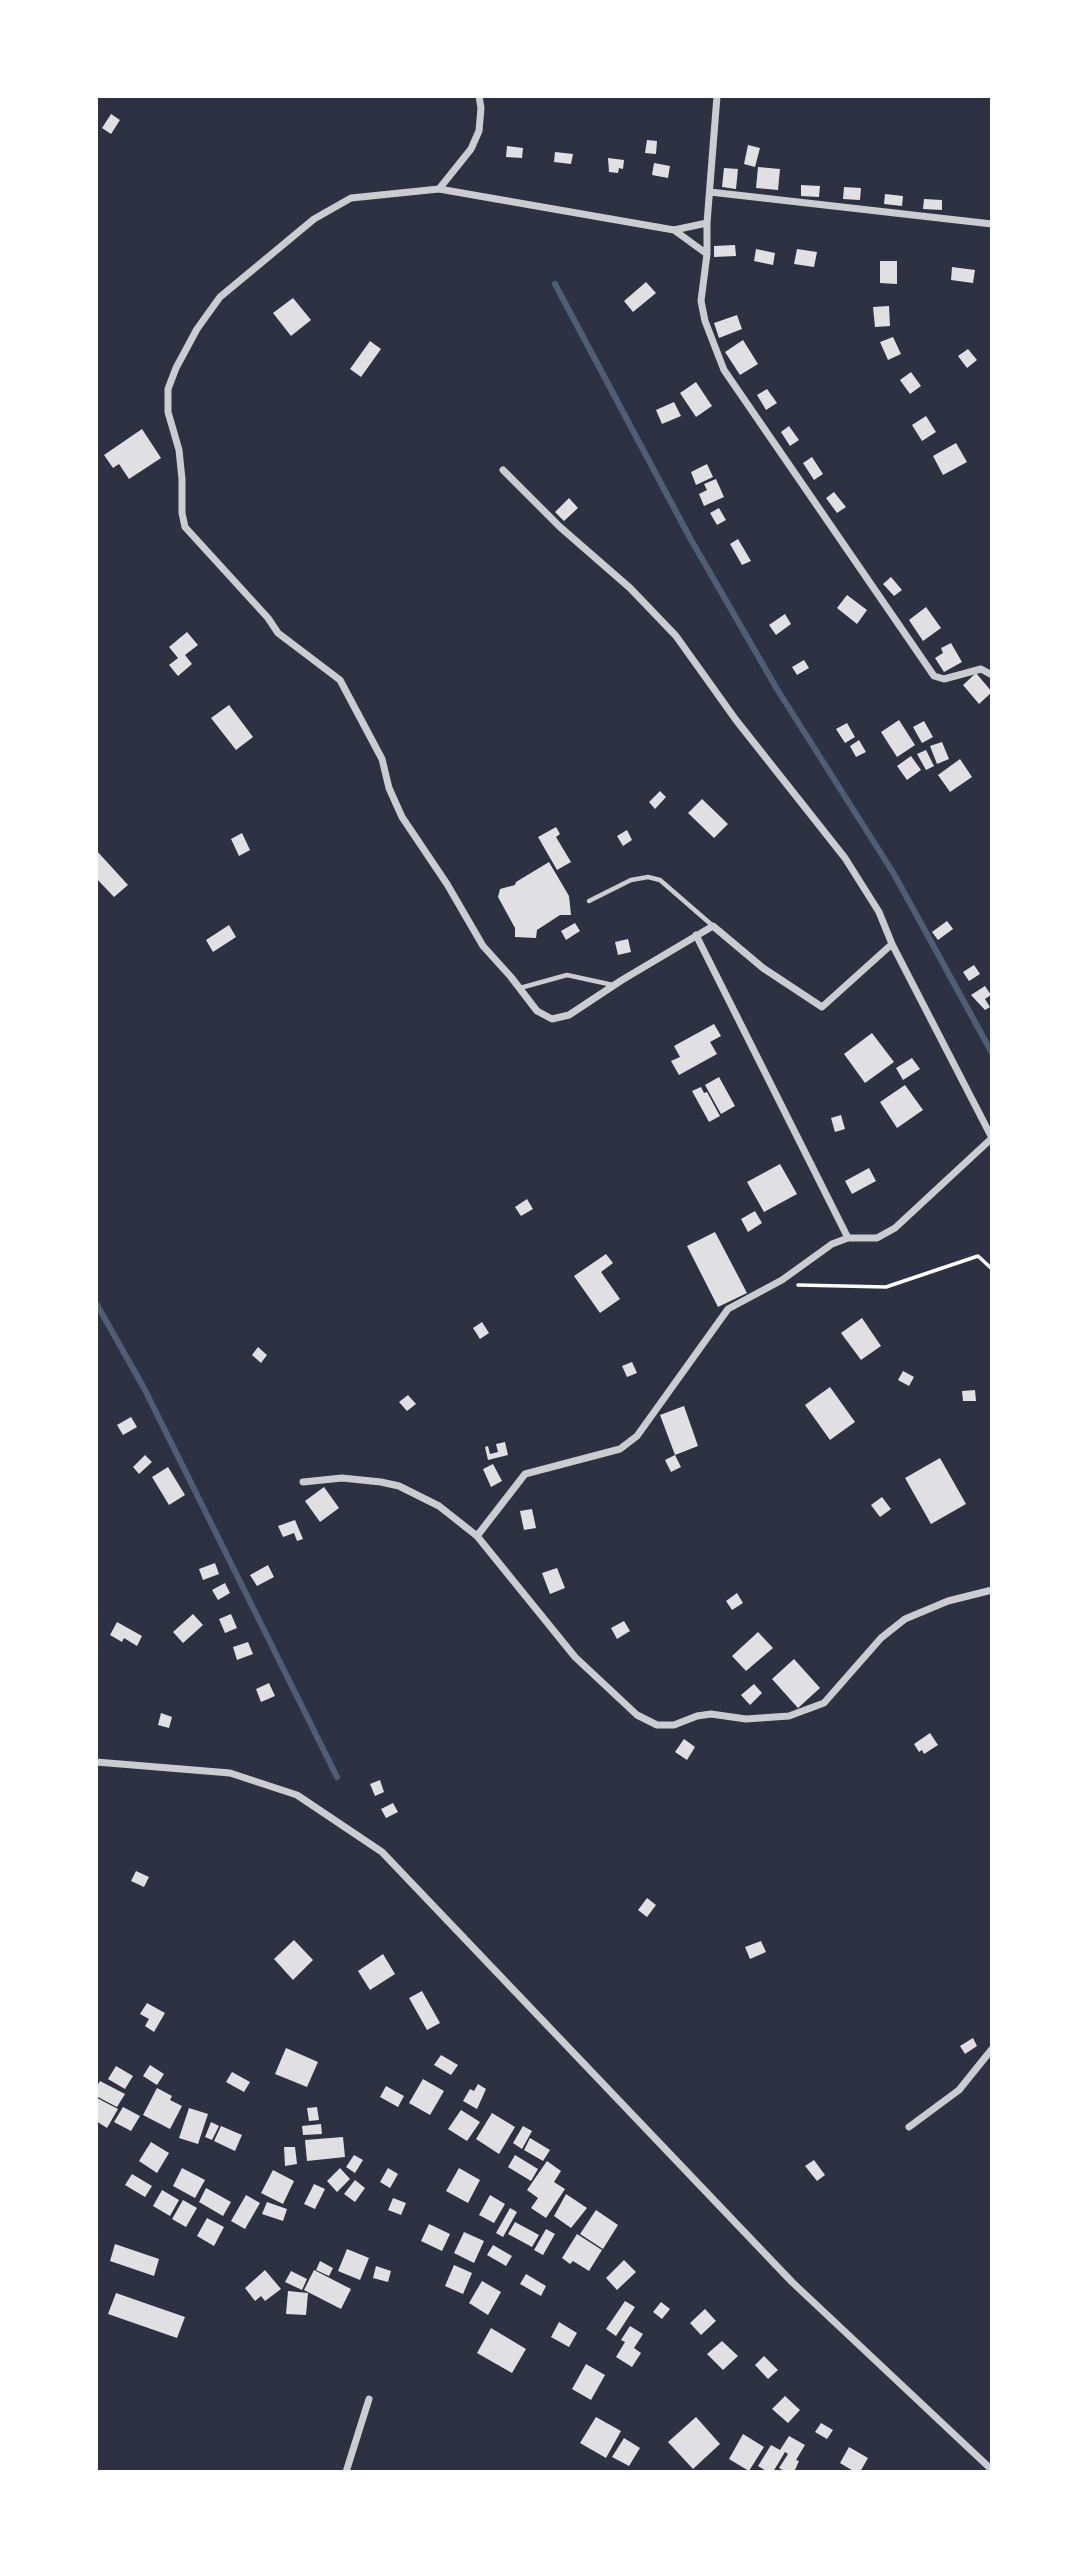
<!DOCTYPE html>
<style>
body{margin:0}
#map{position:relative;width:1088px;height:2568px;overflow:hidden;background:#2d3142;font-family:"Asap Condensed",sans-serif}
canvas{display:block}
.frame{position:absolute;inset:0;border:98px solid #fff;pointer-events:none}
</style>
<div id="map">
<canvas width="1088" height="2568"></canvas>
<div class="frame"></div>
</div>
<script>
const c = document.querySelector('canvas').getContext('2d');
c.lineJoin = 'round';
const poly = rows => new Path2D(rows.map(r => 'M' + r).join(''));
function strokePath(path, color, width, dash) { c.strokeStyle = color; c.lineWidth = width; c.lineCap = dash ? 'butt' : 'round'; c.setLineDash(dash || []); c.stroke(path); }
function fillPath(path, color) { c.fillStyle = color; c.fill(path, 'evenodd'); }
strokePath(poly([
 [555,284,690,538,777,689,894,874,992,1053],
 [96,1303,145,1390,337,1777]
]), '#4f5d75', 6);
fillPath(poly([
 [111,114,120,120,111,134,102,128],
 [647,140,657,141,656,154,645,153],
 [748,145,760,148,755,167,744,164],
 [507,146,523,148,522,158,506,157],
 [555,152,573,154,571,164,554,162],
 [608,158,624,160,623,169,619,168,618,173,609,172],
 [654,163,670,166,668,178,652,175],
 [758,167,780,169,778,190,756,188],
 [724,168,738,169,736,189,722,187],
 [801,185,820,186,819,197,801,196],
 [844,187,861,188,860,200,843,199],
 [885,194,903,196,902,206,884,204],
 [924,199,942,200,942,210,923,209],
 [735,245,736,256,714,257,714,246],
 [756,249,775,253,773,265,754,261],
 [797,249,817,252,814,267,794,264],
 [880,261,897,261,897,284,880,283],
 [952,267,975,270,973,283,951,280],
 [646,282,656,293,633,312,624,301],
 [293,298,311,320,291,336,273,313],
 [889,306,890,326,875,327,873,307],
 [737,315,742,329,719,338,714,323],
 [893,337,901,354,888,360,880,342],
 [743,340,758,364,740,375,725,352],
 [370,341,381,349,361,377,350,369],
 [968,349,977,360,967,368,958,356],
 [911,372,921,386,910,394,900,380],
 [696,382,712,406,696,417,680,393],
 [767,389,777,403,766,410,757,395],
 [674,402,681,416,662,424,656,410],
 [926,416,936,432,922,441,912,425],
 [789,426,799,440,790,446,781,432],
 [142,429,161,458,129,479,119,464,113,468,104,455],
 [956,443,967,462,943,475,933,456],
 [812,457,823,474,814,480,803,463],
 [707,464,713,477,696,485,691,472],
 [716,479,724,497,704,506,699,494,707,490,704,484],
 [834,492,846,507,837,513,826,498],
 [569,498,578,508,564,521,555,512],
 [719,508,726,520,717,525,710,513],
 [738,539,751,561,742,565,730,544],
 [891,577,902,590,894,596,883,584],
 [847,595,867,610,857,624,837,608],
 [926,607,941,628,923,641,909,620],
 [785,614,791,624,776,635,769,625],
 [187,632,198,645,185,655,192,664,178,676,169,665,178,658,169,647],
 [951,643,962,662,944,672,935,658,943,653,941,648],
 [804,660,809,668,797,675,792,667],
 [976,673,992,692,979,704,963,685],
 [229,705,253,737,236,750,211,718],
 [899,720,915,745,897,757,881,732],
 [924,721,933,737,922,743,913,727],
 [847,723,855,737,845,743,836,729],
 [859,740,866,752,856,757,850,746],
 [942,742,949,759,937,764,930,746],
 [926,750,934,766,926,770,917,754],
 [911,756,921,770,907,780,897,766],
 [960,759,972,777,950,792,938,775],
 [660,791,666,797,655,809,649,802],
 [702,799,728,824,714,838,688,813],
 [556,827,560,834,556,837,571,862,557,870,538,837],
 [627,830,632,840,623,846,617,836],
 [242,833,250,850,239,856,231,839],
 [96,850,128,885,114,897,96,878],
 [549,862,569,896,571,915,560,915,537,930,536,938,515,937,515,928,498,897,500,889,515,885,516,882],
 [947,921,953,929,938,940,932,932],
 [575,923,580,931,566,940,561,931],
 [229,925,236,937,213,952,206,940],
 [628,939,631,952,618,955,615,942],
 [974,965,980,974,969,981,963,972],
 [985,986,991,995,985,999,990,1007,985,1010,971,995],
 [714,1024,721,1036,710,1042,717,1054,679,1075,671,1061,680,1057,674,1046],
 [872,1033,894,1062,865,1083,844,1054],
 [912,1058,920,1069,903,1080,896,1068],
 [719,1077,735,1106,721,1114,705,1085],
 [905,1085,923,1110,897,1128,880,1102],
 [701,1087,704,1093,707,1092,720,1116,709,1122,692,1091],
 [841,1115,845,1129,835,1132,831,1118],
 [780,1164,797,1194,764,1212,747,1182],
 [869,1168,876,1181,852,1194,845,1181],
 [527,1199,533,1209,521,1216,515,1207],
 [755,1211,762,1223,748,1232,741,1219],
 [715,1232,747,1293,718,1307,687,1246],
 [606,1254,613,1263,601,1272,620,1299,600,1313,574,1276],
 [862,1318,881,1346,861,1360,841,1333],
 [482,1322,489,1333,480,1339,473,1328],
 [258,1347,267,1355,261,1363,252,1355],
 [632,1362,637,1373,627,1377,622,1366],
 [903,1371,914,1377,909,1386,898,1380],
 [830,1387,855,1422,830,1440,805,1405],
 [975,1390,976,1401,963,1401,962,1391],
 [408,1395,416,1404,407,1411,399,1402],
 [684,1406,698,1446,675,1455,660,1415],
 [131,1417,137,1427,123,1435,117,1425],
 [505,1442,508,1455,488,1460,485,1447,488,1446,490,1454,498,1452,496,1444],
 [145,1455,152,1462,139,1474,133,1467],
 [675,1455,681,1467,671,1472,665,1460],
 [940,1458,966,1504,931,1524,905,1478],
 [493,1464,502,1481,491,1487,483,1469],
 [168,1467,185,1495,169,1505,152,1477],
 [324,1487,339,1508,320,1522,305,1501],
 [882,1497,891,1509,880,1517,871,1505],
 [532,1509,536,1528,524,1530,520,1511],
 [295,1520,303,1539,297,1541,294,1533,283,1537,278,1526],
 [215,1563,219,1574,203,1580,199,1569],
 [268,1565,274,1577,257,1586,250,1575],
 [557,1568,565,1588,550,1594,542,1573],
 [225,1583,230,1593,218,1600,212,1590],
 [737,1593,743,1603,732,1610,726,1601],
 [193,1614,203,1625,183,1643,173,1632],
 [231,1614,237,1628,225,1633,219,1619],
 [624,1621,630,1631,617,1639,611,1628],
 [117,1622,142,1636,137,1646,124,1638,122,1642,110,1635],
 [758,1632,773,1648,746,1671,732,1656],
 [248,1642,253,1654,237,1660,233,1647],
 [794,1659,820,1688,798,1708,772,1679],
 [269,1683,275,1696,261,1702,256,1689],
 [754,1684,762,1693,750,1705,741,1695],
 [161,1713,172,1717,169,1728,158,1725],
 [930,1733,938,1745,924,1754,922,1750,919,1752,914,1744],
 [684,1739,695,1747,687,1760,675,1752],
 [380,1780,384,1792,375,1796,370,1784],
 [393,1803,398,1812,386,1818,381,1809],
 [136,1871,149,1877,144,1887,131,1881],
 [647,1898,656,1905,647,1917,638,1910],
 [294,1940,313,1960,293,1980,274,1959],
 [761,1941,766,1952,750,1959,745,1947],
 [383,1954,395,1974,370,1990,358,1971],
 [422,1991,440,2023,427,2030,409,1998],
 [147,2003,165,2013,154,2032,145,2026,149,2019,140,2014],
 [973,2038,977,2046,965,2054,960,2046],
 [286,2048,318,2062,307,2087,275,2074],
 [441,2055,458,2065,451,2075,434,2065],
 [150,2065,164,2074,157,2085,143,2076],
 [116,2066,133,2076,125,2089,108,2079],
 [232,2072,250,2082,244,2092,226,2082],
 [423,2079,444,2091,430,2115,409,2103],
 [100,2081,125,2094,117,2107,96,2096,96,2088],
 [478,2084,486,2089,477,2109,463,2101,470,2089,474,2091],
 [386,2086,404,2096,398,2107,380,2097],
 [157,2088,172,2096,170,2100,182,2106,170,2129,143,2115],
 [97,2098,118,2109,107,2128,96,2121],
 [123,2107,140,2116,131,2131,114,2122],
 [317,2107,319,2120,309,2121,307,2108],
 [189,2108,208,2114,198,2144,179,2138],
 [461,2110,480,2122,467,2141,448,2129],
 [492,2113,515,2127,499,2154,476,2139],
 [211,2122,219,2126,212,2140,205,2137],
 [321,2124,322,2134,303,2135,302,2126],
 [221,2126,242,2135,235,2151,214,2141],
 [523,2126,532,2131,522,2149,513,2143],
 [343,2137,345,2157,307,2161,305,2140],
 [530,2138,550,2150,543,2161,524,2150],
 [151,2142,169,2153,157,2173,139,2161],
 [284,2147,295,2147,297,2164,285,2166],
 [354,2155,363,2160,355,2173,346,2167],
 [515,2155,538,2169,531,2181,508,2167],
 [814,2160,825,2175,817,2181,805,2166],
 [547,2161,561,2171,554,2182,565,2189,546,2218,531,2208,538,2198,527,2190],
 [182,2168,205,2180,195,2198,173,2186],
 [340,2168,350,2179,337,2192,327,2181],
 [388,2168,398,2174,390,2188,380,2182],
 [459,2168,480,2180,468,2203,446,2191],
 [273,2170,294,2181,283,2204,261,2193],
 [132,2174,152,2186,145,2197,125,2185],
 [355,2180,365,2188,355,2202,344,2194],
 [314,2184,325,2189,315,2209,304,2204],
 [206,2188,231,2202,223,2216,199,2202],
 [162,2190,179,2200,170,2216,153,2206],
 [566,2194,587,2208,571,2228,554,2216],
 [246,2195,260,2203,245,2229,231,2221],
 [490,2195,505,2204,494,2223,479,2215],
 [393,2198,406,2203,401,2215,388,2210],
 [183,2200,197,2208,186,2227,172,2219],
 [267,2202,287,2209,283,2221,262,2214],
 [510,2208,517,2212,503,2237,496,2233],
 [596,2210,618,2225,603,2249,580,2234],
 [207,2218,224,2227,214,2246,197,2236],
 [515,2222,539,2235,532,2247,508,2234],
 [429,2224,450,2234,442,2251,421,2241],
 [546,2229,555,2234,543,2255,534,2250],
 [464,2232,484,2241,474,2263,454,2253],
 [577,2234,602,2250,589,2271,573,2261,570,2264,562,2258],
 [115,2244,159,2259,154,2276,110,2261],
 [493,2245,512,2256,506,2266,487,2255],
 [347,2249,369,2258,360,2280,338,2271],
 [624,2260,636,2272,617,2290,606,2278],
 [320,2261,333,2268,329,2276,316,2270],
 [454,2265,472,2273,463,2294,445,2286],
 [376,2266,391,2271,388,2282,373,2278],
 [265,2270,281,2289,265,2301,261,2296,255,2301,245,2288],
 [314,2270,351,2289,341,2309,304,2290],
 [291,2271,307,2279,302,2290,285,2282],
 [526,2274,546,2286,541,2296,520,2284],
 [482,2281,501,2292,488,2315,469,2303],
 [288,2291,308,2293,306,2315,286,2314],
 [116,2293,185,2317,177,2338,108,2314],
 [625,2301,635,2307,616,2336,606,2329],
 [661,2302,670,2309,662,2319,653,2312],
 [705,2309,716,2321,701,2335,690,2323],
 [559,2322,577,2333,569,2347,551,2337],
 [630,2326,643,2334,634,2348,641,2353,632,2367,616,2357,625,2342,621,2340],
 [491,2328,526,2349,512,2373,477,2353],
 [722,2341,738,2356,723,2370,707,2354],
 [764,2356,778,2370,768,2379,755,2365],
 [586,2364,605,2375,591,2400,572,2389],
 [785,2396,800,2410,788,2423,772,2409],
 [596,2417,621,2431,606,2458,580,2443],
 [696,2417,720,2444,693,2469,668,2442],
 [821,2423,833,2430,827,2439,815,2432],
 [743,2434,764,2447,749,2471,729,2459],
 [789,2436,805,2445,796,2460,799,2461,794,2472,786,2472,779,2468,788,2454,785,2452,773,2472,768,2472,758,2466,771,2445,780,2450],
 [624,2438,640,2448,629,2466,612,2457],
 [849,2447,868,2458,860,2472,855,2472,840,2463]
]), '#e0e0e3');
strokePath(poly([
 [798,1285,886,1287,978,1256,992,1269]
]), '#fff', 3.5);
strokePath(poly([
 [589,901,631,880,648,877,660,880,713,926],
 [520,988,567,975,613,985]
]), '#caccd0', 4.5);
strokePath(poly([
 [717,96,707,223,707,254,701,301,705,321,724,370,934,676,944,679,981,669,992,675],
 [439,189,471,149,479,131,481,108,479,96],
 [710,192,992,224],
 [707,223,674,230,439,189,351,198,314,219,220,297,197,329,176,368,168,389,168,412,179,450,182,479,182,513,185,527,268,618,278,633,340,680,382,759,389,788,402,817,447,884,483,946,511,977,537,1011,552,1019,569,1015,622,980,713,926,763,968,822,1007,892,944],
 [674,230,707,254],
 [503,470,560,527,630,588,676,636,736,720,845,858,879,912,892,944,992,1138],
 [696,935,848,1238],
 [303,1482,342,1478,381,1482,399,1486,439,1506,477,1536,575,1657,637,1715,657,1725,674,1725,697,1716,711,1714,746,1719,789,1716,824,1703,881,1638,905,1619,948,1601,992,1590],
 [477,1536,525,1474,620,1449,637,1436,728,1309,782,1280,832,1244,848,1238,877,1238,895,1228,992,1138],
 [96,1762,230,1773,297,1795,382,1852,792,2282,992,2470],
 [909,2127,959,2090,992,2049],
 [346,2472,369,2399]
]), '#caccd0', 7);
</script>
